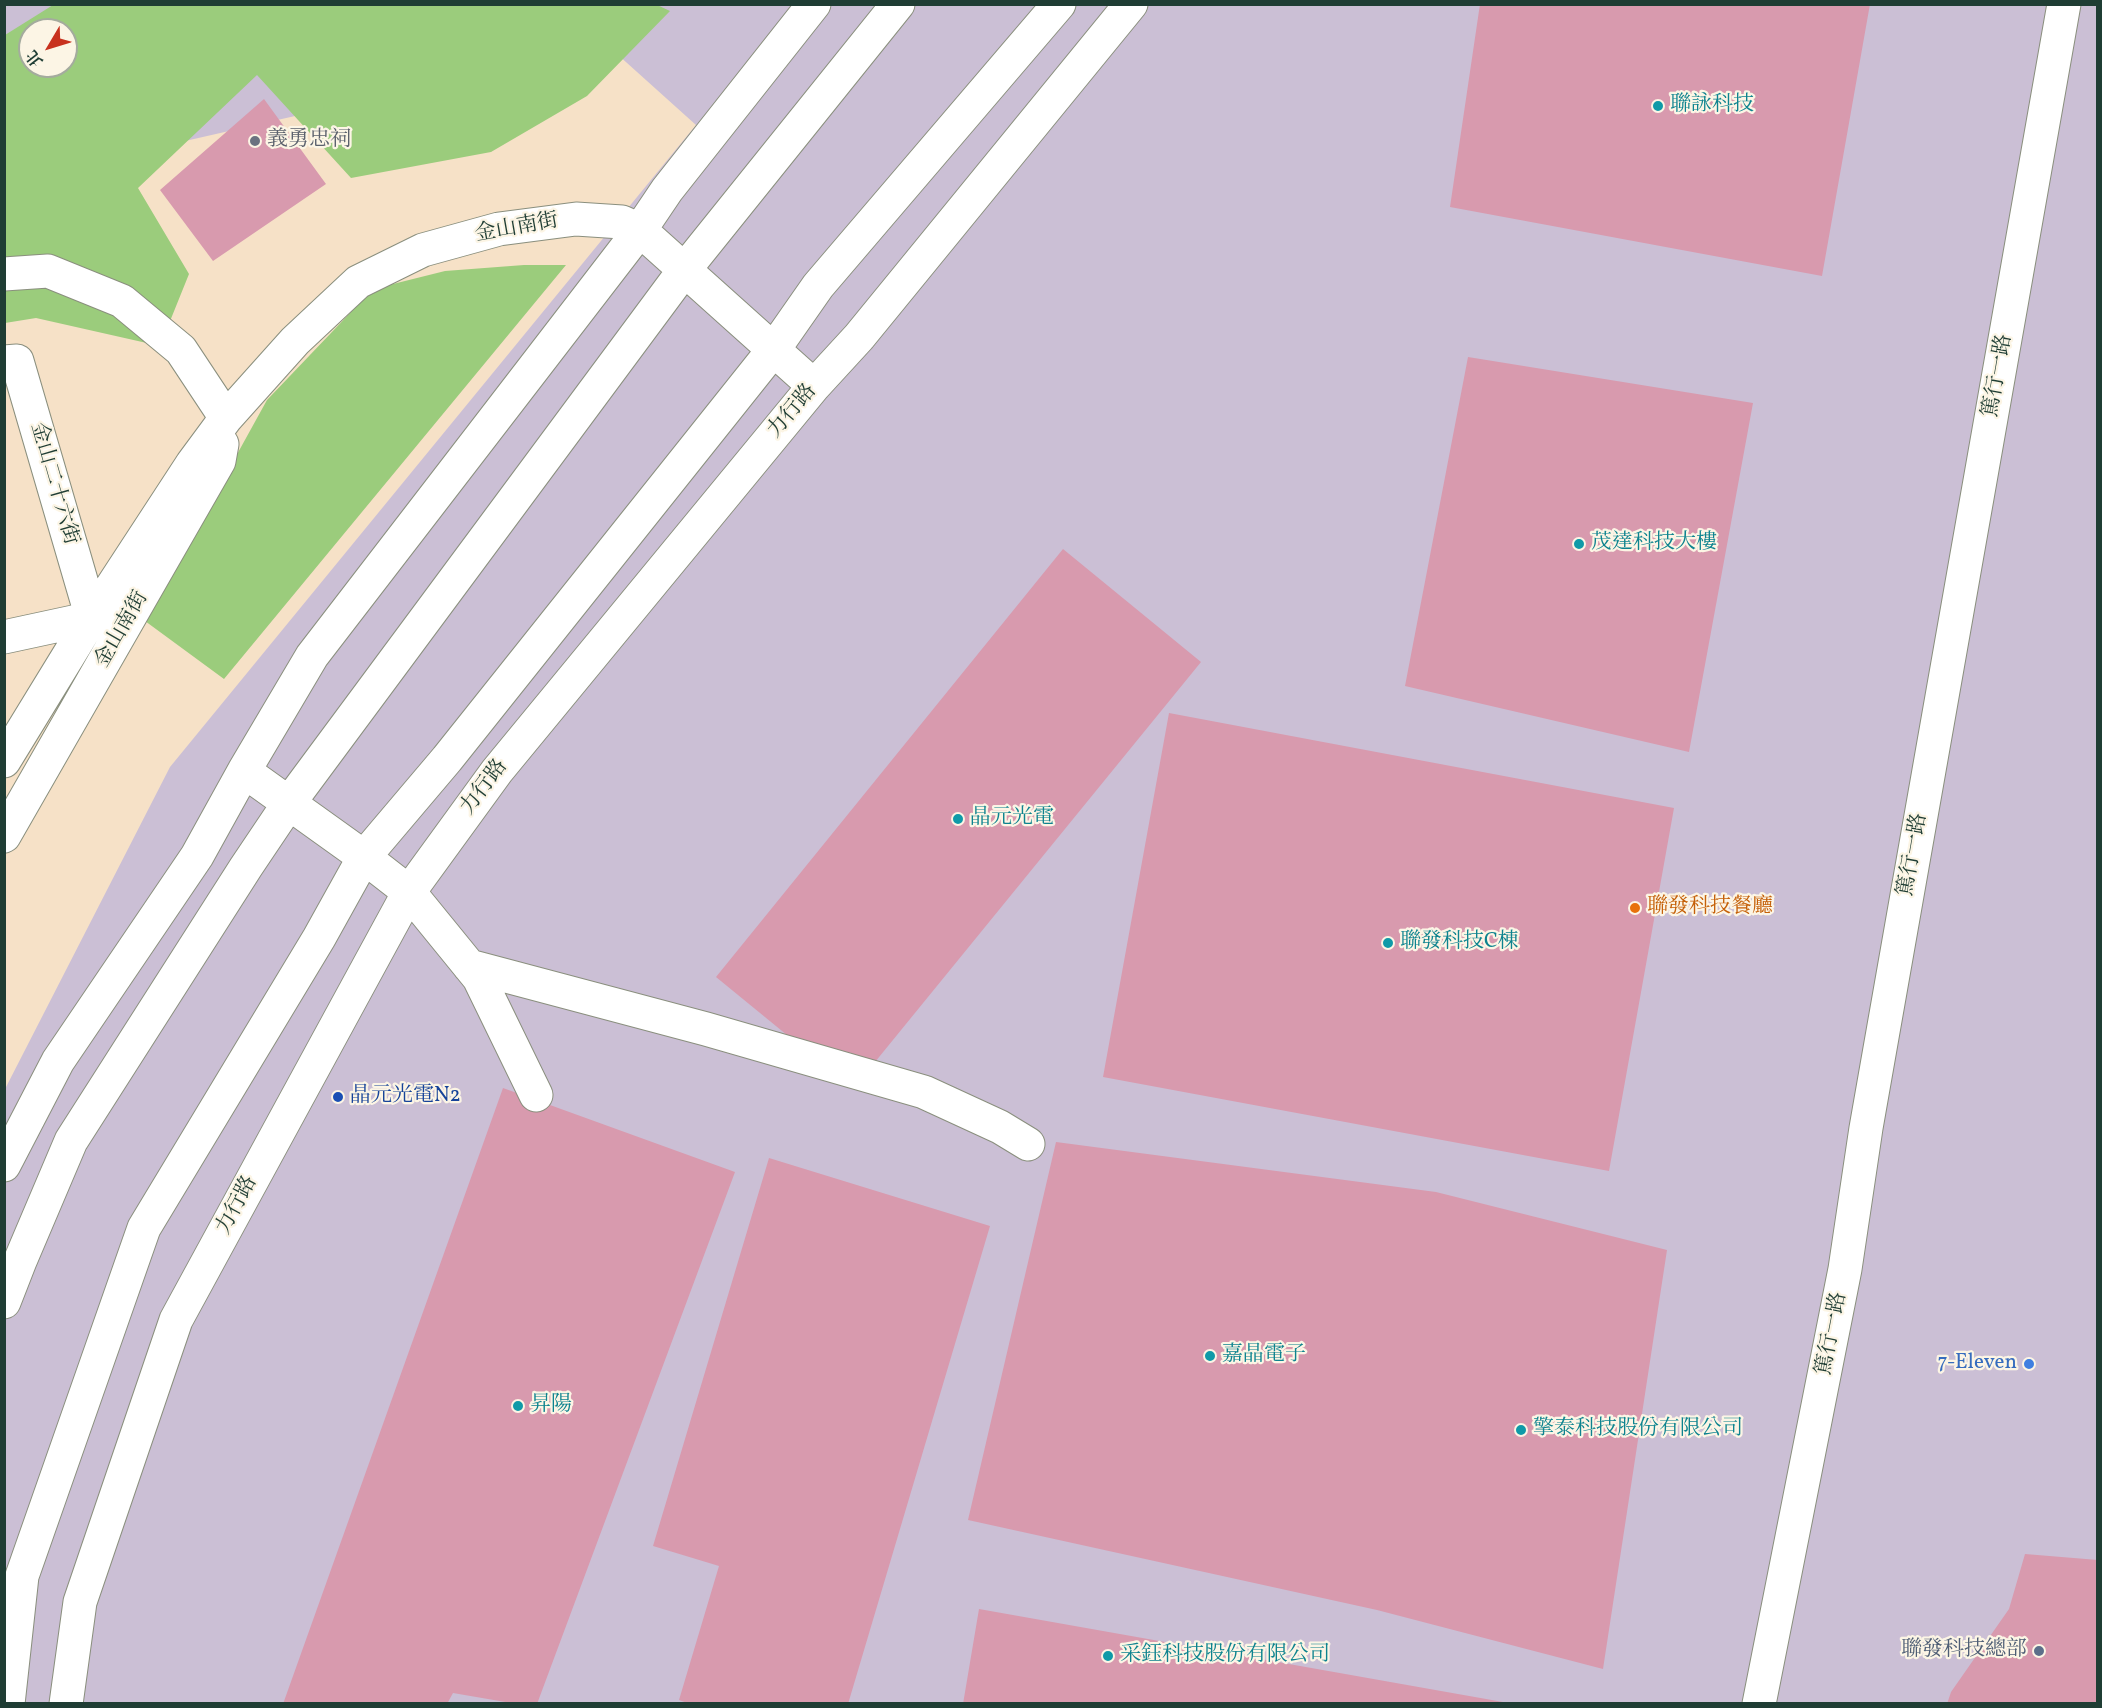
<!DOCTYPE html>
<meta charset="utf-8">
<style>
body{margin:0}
#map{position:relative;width:2102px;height:1708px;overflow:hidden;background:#f6e1c7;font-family:Vollkorn,"Noto Serif TC",serif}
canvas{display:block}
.frame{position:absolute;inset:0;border:6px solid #1f3d34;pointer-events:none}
.north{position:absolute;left:18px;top:18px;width:60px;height:60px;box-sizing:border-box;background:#fcf5e5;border:2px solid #a4ab9e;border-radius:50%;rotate:232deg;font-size:16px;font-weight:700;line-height:24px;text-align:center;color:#1f3d34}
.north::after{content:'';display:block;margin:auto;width:21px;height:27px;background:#c8321e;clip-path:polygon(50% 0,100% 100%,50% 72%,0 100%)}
</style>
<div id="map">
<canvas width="2102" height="1708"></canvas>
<div class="frame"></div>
<div class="north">北</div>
</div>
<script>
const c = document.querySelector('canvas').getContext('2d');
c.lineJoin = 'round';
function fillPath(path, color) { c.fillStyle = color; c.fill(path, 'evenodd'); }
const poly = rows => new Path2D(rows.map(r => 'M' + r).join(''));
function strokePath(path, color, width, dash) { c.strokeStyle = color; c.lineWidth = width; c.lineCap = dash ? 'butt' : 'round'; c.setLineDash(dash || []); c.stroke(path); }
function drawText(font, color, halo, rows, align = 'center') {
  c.font = font + ' Vollkorn,"Noto Serif TC",serif'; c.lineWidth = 4.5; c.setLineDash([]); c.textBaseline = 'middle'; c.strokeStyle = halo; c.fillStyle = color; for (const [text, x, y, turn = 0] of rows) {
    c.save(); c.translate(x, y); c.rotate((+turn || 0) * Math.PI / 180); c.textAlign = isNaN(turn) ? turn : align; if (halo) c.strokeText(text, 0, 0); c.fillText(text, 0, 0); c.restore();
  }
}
fillPath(poly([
 [5,5,2097,5,2097,1703,5,1703,4,1091,170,767,696,125,607,45,5,182],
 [30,30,66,30,66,66,30,66]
]), '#cbbfd5');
fillPath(poly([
 [655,4,670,11,587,96,491,152,351,178,257,75,138,188,189,274,160,346,36,318,5,323,5,35,53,5],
 [30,30,66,30,66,66,30,66],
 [524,265,566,265,224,679,145,621,267,400,373,289,445,271]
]), '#9bcc7c');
fillPath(poly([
 [1480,4,1870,4,1822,276,1450,207],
 [264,99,326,184,213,261,160,190],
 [1468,357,1753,403,1689,752,1405,686],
 [1063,549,1201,662,853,1089,716,977],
 [1169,713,1674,808,1609,1171,1103,1077],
 [503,1088,735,1172,537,1704,517,1704,453,1693,447,1704,283,1704],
 [1056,1142,1436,1192,1667,1250,1603,1669,1377,1610,968,1520],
 [769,1158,990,1226,848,1704,690,1704,679,1700,719,1566,653,1546],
 [2025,1554,2098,1560,2098,1704,1947,1704,1951,1692,2009,1609],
 [979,1609,1503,1702,1503,1704,963,1704]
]), '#d89aae');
const minor = poly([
 [4,274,48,271,122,301,181,350,226,418],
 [4,362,17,361,92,618],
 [4,637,92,618],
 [4,761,94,614,192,464,226,418,295,341,358,282,423,250,499,229,576,219,622,222,640,230,814,386],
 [244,771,364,857,409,892,479,978,536,1095],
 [4,836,219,461,222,444],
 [469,966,706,1029,924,1092,1000,1127,1028,1144],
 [4,1165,58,1061,197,856,244,771,312,656,640,230,667,190,814,4],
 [4,1302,20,1261,71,1141,246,867,289,803,685,269,898,4],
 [8,1704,22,1576,144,1228,319,938,364,857,447,759,774,349,818,286,1059,4],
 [66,1704,80,1602,176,1320,409,892,497,771,814,386,859,337,1131,4],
 [1759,1704,1845,1269,1866,1128,2064,4]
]);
strokePath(minor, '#8a8f7e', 35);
strokePath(minor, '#fff', 33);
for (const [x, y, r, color] of [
 [1658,106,6,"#0f9aa8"],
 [255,141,6,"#6b7280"],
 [1579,544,6,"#0f9aa8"],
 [958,819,6,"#0f9aa8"],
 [1635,908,6,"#e8710a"],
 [1388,943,6,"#0f9aa8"],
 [338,1097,6,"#1a4fb4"],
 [1210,1356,6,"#0f9aa8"],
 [2029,1364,6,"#3f7fe0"],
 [518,1406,6,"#0f9aa8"],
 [1521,1430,6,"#0f9aa8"],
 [2039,1651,6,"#5c6f8a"],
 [1108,1656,6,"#0f9aa8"]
]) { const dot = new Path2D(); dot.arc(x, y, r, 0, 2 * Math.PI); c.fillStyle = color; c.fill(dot); strokePath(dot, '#fcf5e5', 2); }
drawText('21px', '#0d838f', '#fcf5e5', [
 ["聯詠科技",1670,106],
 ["茂達科技大樓",1591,544],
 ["晶元光電",970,819],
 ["聯發科技C棟",1400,943],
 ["嘉晶電子",1222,1356],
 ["昇陽",530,1406],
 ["擎泰科技股份有限公司",1533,1430],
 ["采鈺科技股份有限公司",1120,1656]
], 'left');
drawText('21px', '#5b616d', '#fcf5e5', [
 ["義勇忠祠",267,141]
], 'left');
drawText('21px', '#1f3d34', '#fcf5e5', [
 ["金山南街",517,229,-10],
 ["篤行一路",1999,376,-80],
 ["力行路",793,412,-50],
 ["金山二十六街",53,484,74],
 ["金山南街",123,630,-60],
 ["力行路",485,788,-53],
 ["篤行一路",1914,855,-80],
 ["力行路",238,1206,-62],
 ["篤行一路",1833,1334,-79]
]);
drawText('21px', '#c56008', '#fcf5e5', [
 ["聯發科技餐廳",1647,908]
], 'left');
drawText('21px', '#164399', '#fcf5e5', [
 ["晶元光電N2",350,1097]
], 'left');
drawText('21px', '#366cbe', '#fcf5e5', [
 ["7-Eleven",2017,1364]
], 'right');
drawText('21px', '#4e5e75', '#fcf5e5', [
 ["聯發科技總部",2027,1651]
], 'right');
</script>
